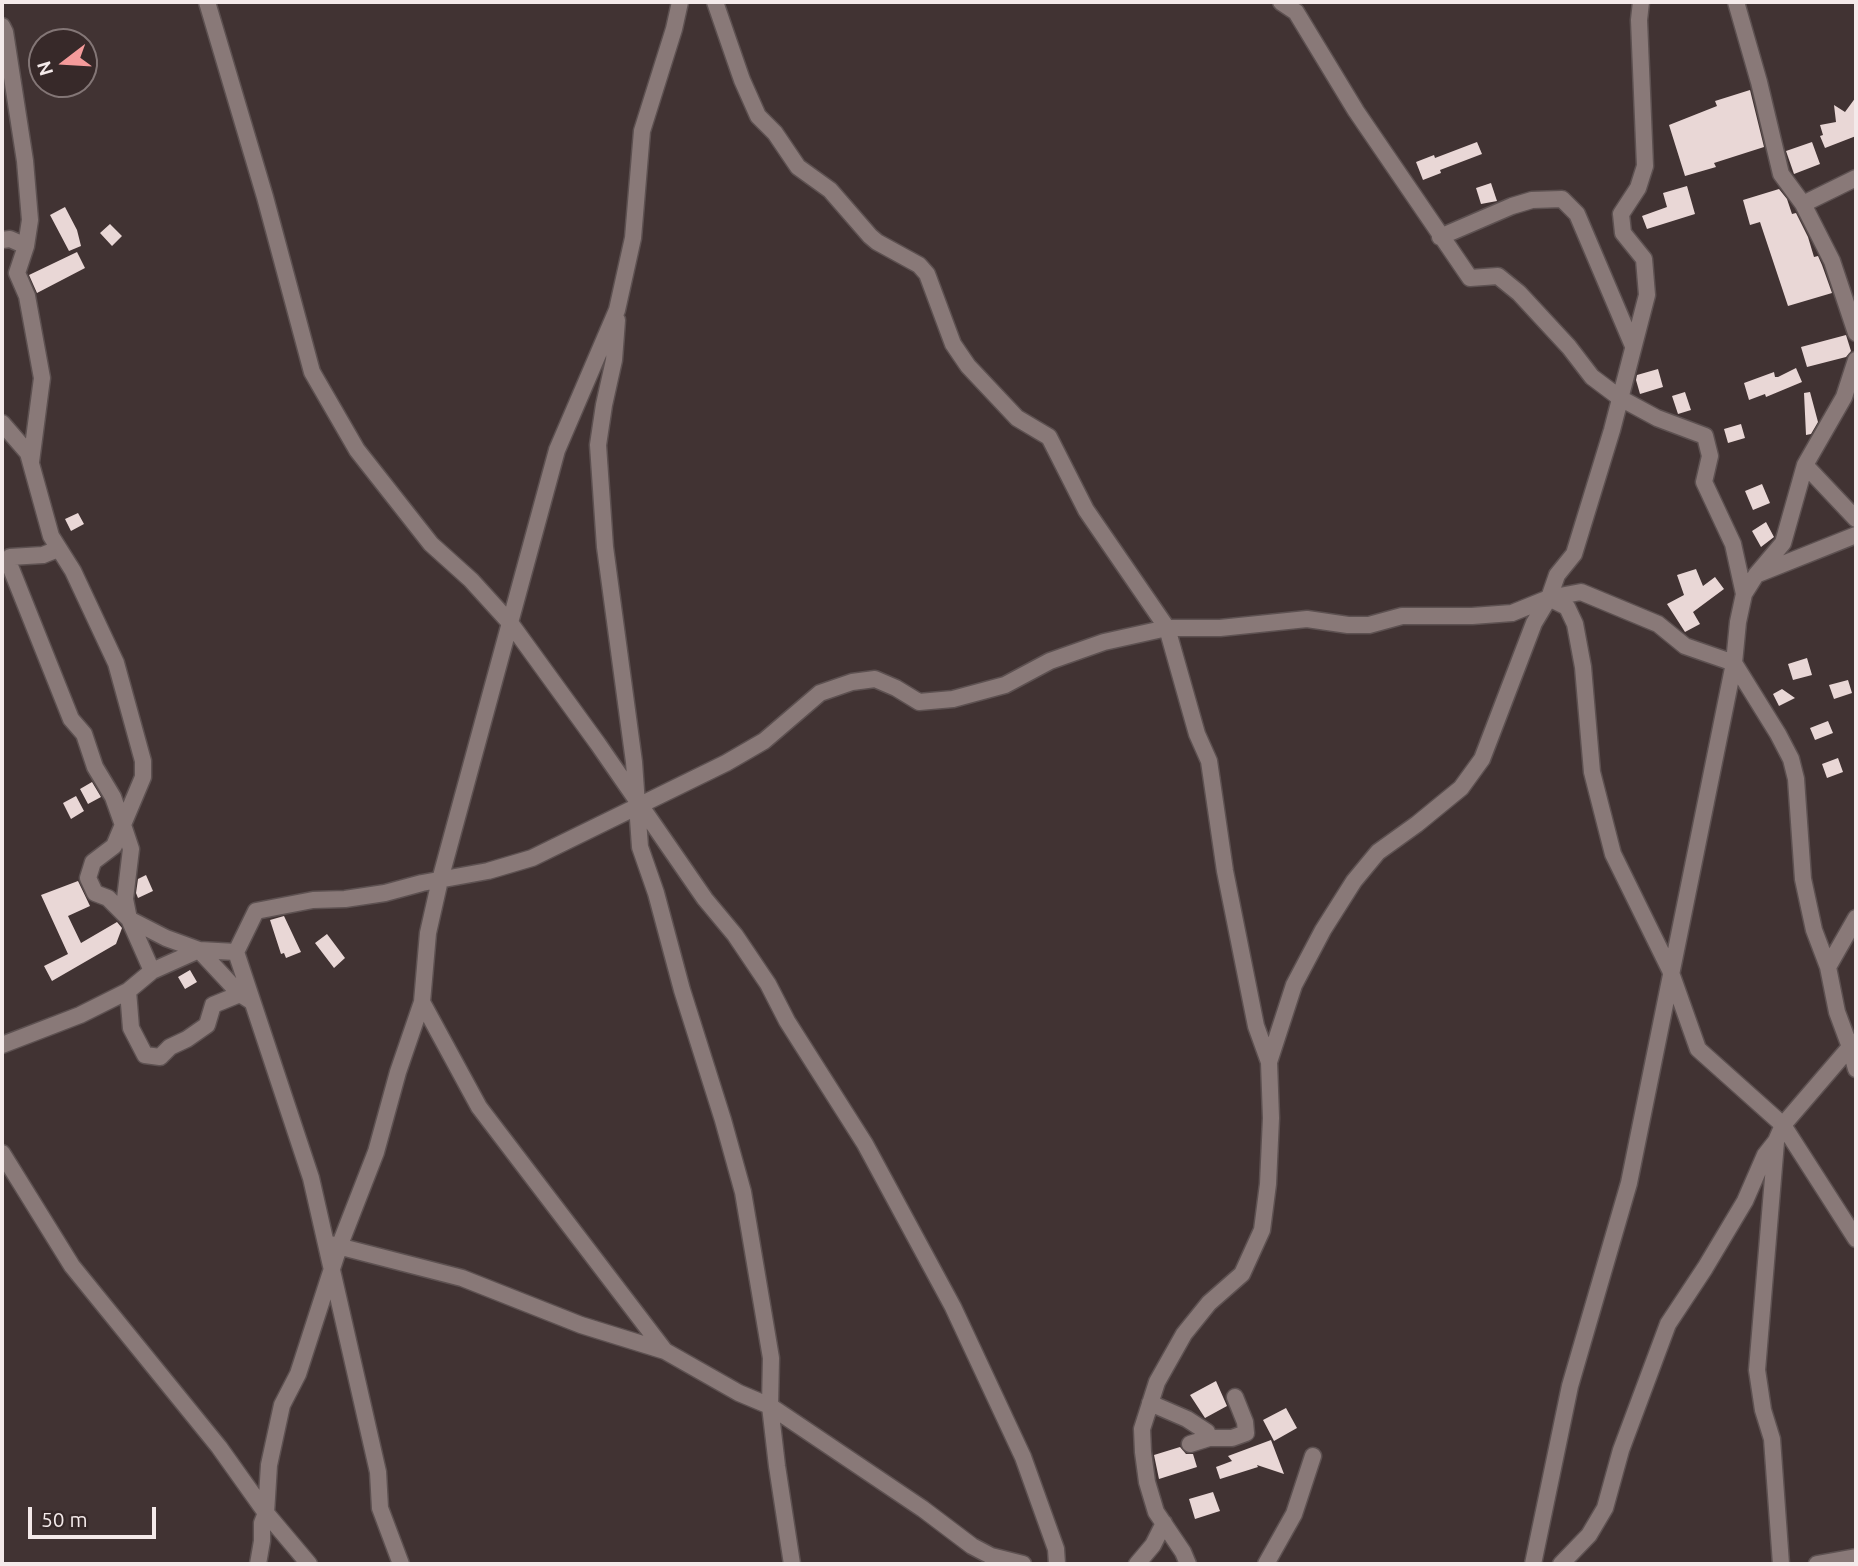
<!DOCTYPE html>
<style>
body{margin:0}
#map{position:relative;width:1858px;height:1566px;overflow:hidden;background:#413333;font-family:Ubuntu,sans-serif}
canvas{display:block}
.frame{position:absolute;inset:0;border:4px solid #f4eaea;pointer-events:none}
.north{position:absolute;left:28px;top:28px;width:70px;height:70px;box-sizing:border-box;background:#372929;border:2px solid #837676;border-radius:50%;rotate:253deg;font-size:19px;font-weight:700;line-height:28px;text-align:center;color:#f4eaea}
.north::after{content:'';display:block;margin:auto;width:24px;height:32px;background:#f59b9b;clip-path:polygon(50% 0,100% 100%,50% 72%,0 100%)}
.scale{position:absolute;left:28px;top:1507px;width:128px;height:32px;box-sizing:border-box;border:4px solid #f4eaea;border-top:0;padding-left:9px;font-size:21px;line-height:24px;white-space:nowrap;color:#f4eaea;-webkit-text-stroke:5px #372929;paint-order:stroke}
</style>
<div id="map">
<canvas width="1858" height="1566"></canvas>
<div class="frame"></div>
<div class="north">N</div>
<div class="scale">50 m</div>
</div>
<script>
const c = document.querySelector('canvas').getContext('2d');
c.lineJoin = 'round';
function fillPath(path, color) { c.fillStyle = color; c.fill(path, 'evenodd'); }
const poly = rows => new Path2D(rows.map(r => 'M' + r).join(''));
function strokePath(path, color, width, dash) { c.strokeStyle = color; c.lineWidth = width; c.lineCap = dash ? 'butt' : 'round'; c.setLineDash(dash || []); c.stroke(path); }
fillPath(poly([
 [1750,90,1764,147,1714,163,1716,167,1685,176,1669,125,1717,106,1715,101],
 [1856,97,1856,136,1825,148,1820,136,1823,135,1820,125,1836,122,1834,105,1845,112],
 [1477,142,1482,154,1440,170,1441,173,1423,180,1416,162,1434,155,1435,158],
 [1812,142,1820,164,1794,174,1786,151],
 [1491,183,1497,201,1481,204,1476,188],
 [1687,186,1695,214,1647,229,1642,216,1667,207,1663,193],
 [1779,189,1787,199,1792,214,1796,213,1808,237,1814,257,1818,256,1822,265,1832,293,1788,306,1760,222,1750,225,1743,200],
 [65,207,77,230,81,246,69,251,50,215],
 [110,224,122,236,112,246,100,233],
 [77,252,85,268,37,293,29,275],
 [1846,335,1851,351,1846,357,1807,367,1801,347],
 [1796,368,1802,382,1766,397,1765,394,1749,400,1744,383,1774,372,1775,377,1778,377],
 [1658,369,1663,387,1640,394,1636,380,1637,375],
 [1685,392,1691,410,1678,414,1672,396],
 [1810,392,1818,422,1811,434,1806,435,1804,393],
 [1741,424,1745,438,1728,443,1724,429],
 [1762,484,1770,503,1753,510,1745,491],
 [78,513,84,524,71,531,65,519],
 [1766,522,1774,537,1761,547,1752,531],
 [1696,569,1703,586,1715,577,1724,589,1693,612,1700,624,1685,632,1667,604,1684,595,1677,575],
 [1807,658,1812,675,1793,680,1788,664],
 [1848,680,1852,693,1834,699,1829,685],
 [1782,689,1795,698,1779,706,1773,694],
 [1828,721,1833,733,1815,740,1810,728],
 [1838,758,1843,772,1827,778,1822,764],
 [92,782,101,797,88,804,80,789],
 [76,796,84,811,71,819,63,803],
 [146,875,153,891,138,898,136,893,138,879],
 [78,881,90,906,68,916,81,943,117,922,122,928,116,944,52,981,44,966,68,954,41,895],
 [284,916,301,952,286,958,284,953,281,954,270,920],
 [327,934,345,958,334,968,315,943],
 [190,970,197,982,185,989,178,977],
 [1216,1381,1227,1406,1205,1418,1190,1395],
 [1286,1408,1297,1428,1274,1441,1263,1420],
 [1271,1440,1284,1474,1257,1465,1258,1467,1220,1479,1216,1467,1232,1461,1228,1456],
 [1180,1447,1186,1454,1193,1454,1197,1467,1159,1479,1154,1455],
 [1213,1492,1220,1511,1195,1519,1189,1499]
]), '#e9d7d6');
const street = poly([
 [207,2,265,197,312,372,357,450,431,544,471,580,511,624,598,744,705,899,735,935,768,984,787,1021,865,1144,953,1307,1023,1457,1056,1549,1057,1564],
 [715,2,742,80,758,116,775,133,798,167,830,190,870,236,877,242,919,265,927,274,953,344,968,366,1017,418,1049,437,1086,510,1167,628,1197,734,1209,761,1225,871,1256,1026,1269,1062],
 [1281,2,1296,12,1356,111,1470,278,1498,276,1519,293,1569,347,1592,377,1620,398,1657,418,1705,436,1710,456,1704,482,1733,544,1744,594],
 [1736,2,1759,82,1781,174,1803,204],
 [2,26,5,32,25,161,30,220,26,246,17,273,27,296,42,378,31,462],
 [1856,178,1803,204,1832,261,1856,333],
 [1440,237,1512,206,1532,200,1562,199,1577,214,1633,346],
 [2,240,10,239,26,246],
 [617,320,614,360,604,405,598,445,605,547,634,762,640,847,656,893,682,990,723,1120,743,1192,771,1358,770,1406,777,1466,792,1564],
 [2,423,28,453,51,536,73,571,116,663,143,761,143,777,114,846,93,862,88,878,95,893,108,898,129,919,152,971],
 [1805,465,1856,519],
 [58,549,43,555,10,557,10,566,71,719,84,734,95,767,113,797,123,825,131,849,125,899,129,919,166,938,199,950,240,994,251,1001],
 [1758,574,1856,535],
 [1549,598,1567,607,1575,624,1583,667,1592,772,1613,854,1670,970,1698,1049,1783,1125,1856,1239],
 [1828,967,1856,918],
 [128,991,131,1028,145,1055,160,1057,170,1047,187,1039,207,1025,213,1005,240,994],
 [422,1002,479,1107,665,1351],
 [1854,1042,1850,1047,1856,1069],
 [2,1045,80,1015,128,991,152,971,199,950,236,952],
 [1776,1142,1757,1370,1763,1410,1772,1439,1781,1564],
 [2,1153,72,1266,219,1447,266,1513,309,1564],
 [330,1244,462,1278,581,1325,665,1351,739,1393,770,1406,923,1509,972,1546,991,1556,1023,1564],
 [1150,1403,1187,1419,1207,1432,1209,1438,1232,1438,1246,1433,1245,1422,1235,1397],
 [1190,1444,1209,1438],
 [258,1564,262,1541,262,1523,266,1513,269,1465,282,1405,298,1374,339,1247,376,1152,398,1072,422,1002,428,933,440,880,557,450,617,310,633,238,642,131,674,29,680,2],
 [401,1564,380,1508,378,1472,311,1178,236,952,256,911,313,900,345,899,385,893,422,883,488,871,532,858,726,763,764,741,820,693,852,682,875,679,896,688,919,702,953,699,1005,685,1050,661,1104,642,1167,628,1220,628,1307,619,1348,625,1369,625,1402,616,1472,616,1512,613,1549,598,1581,592,1658,624,1685,646,1734,663,1778,734,1791,759,1796,779,1803,879,1814,930,1828,967,1837,1012,1850,1047,1783,1125,1776,1141,1765,1155,1745,1201,1705,1268,1668,1324,1621,1450,1605,1508,1589,1535,1561,1564],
 [1137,1564,1153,1545,1164,1523],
 [1188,1564,1183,1552,1156,1512,1147,1482,1143,1452,1142,1429,1157,1382,1184,1334,1209,1303,1242,1274,1262,1230,1268,1184,1271,1118,1269,1062,1294,985,1323,930,1354,881,1378,852,1417,824,1461,788,1482,759,1534,623,1549,598,1557,575,1574,554,1612,430,1647,295,1644,259,1623,233,1621,214,1638,188,1645,166,1639,20,1641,2],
 [1266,1564,1294,1514,1313,1456],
 [1533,1564,1570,1386,1629,1183,1734,663,1738,622,1744,594,1756,575,1783,543,1805,465,1844,397,1856,360],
 [1817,1564,1856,1557]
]);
strokePath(street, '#5d5151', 19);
strokePath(street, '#897978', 16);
</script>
